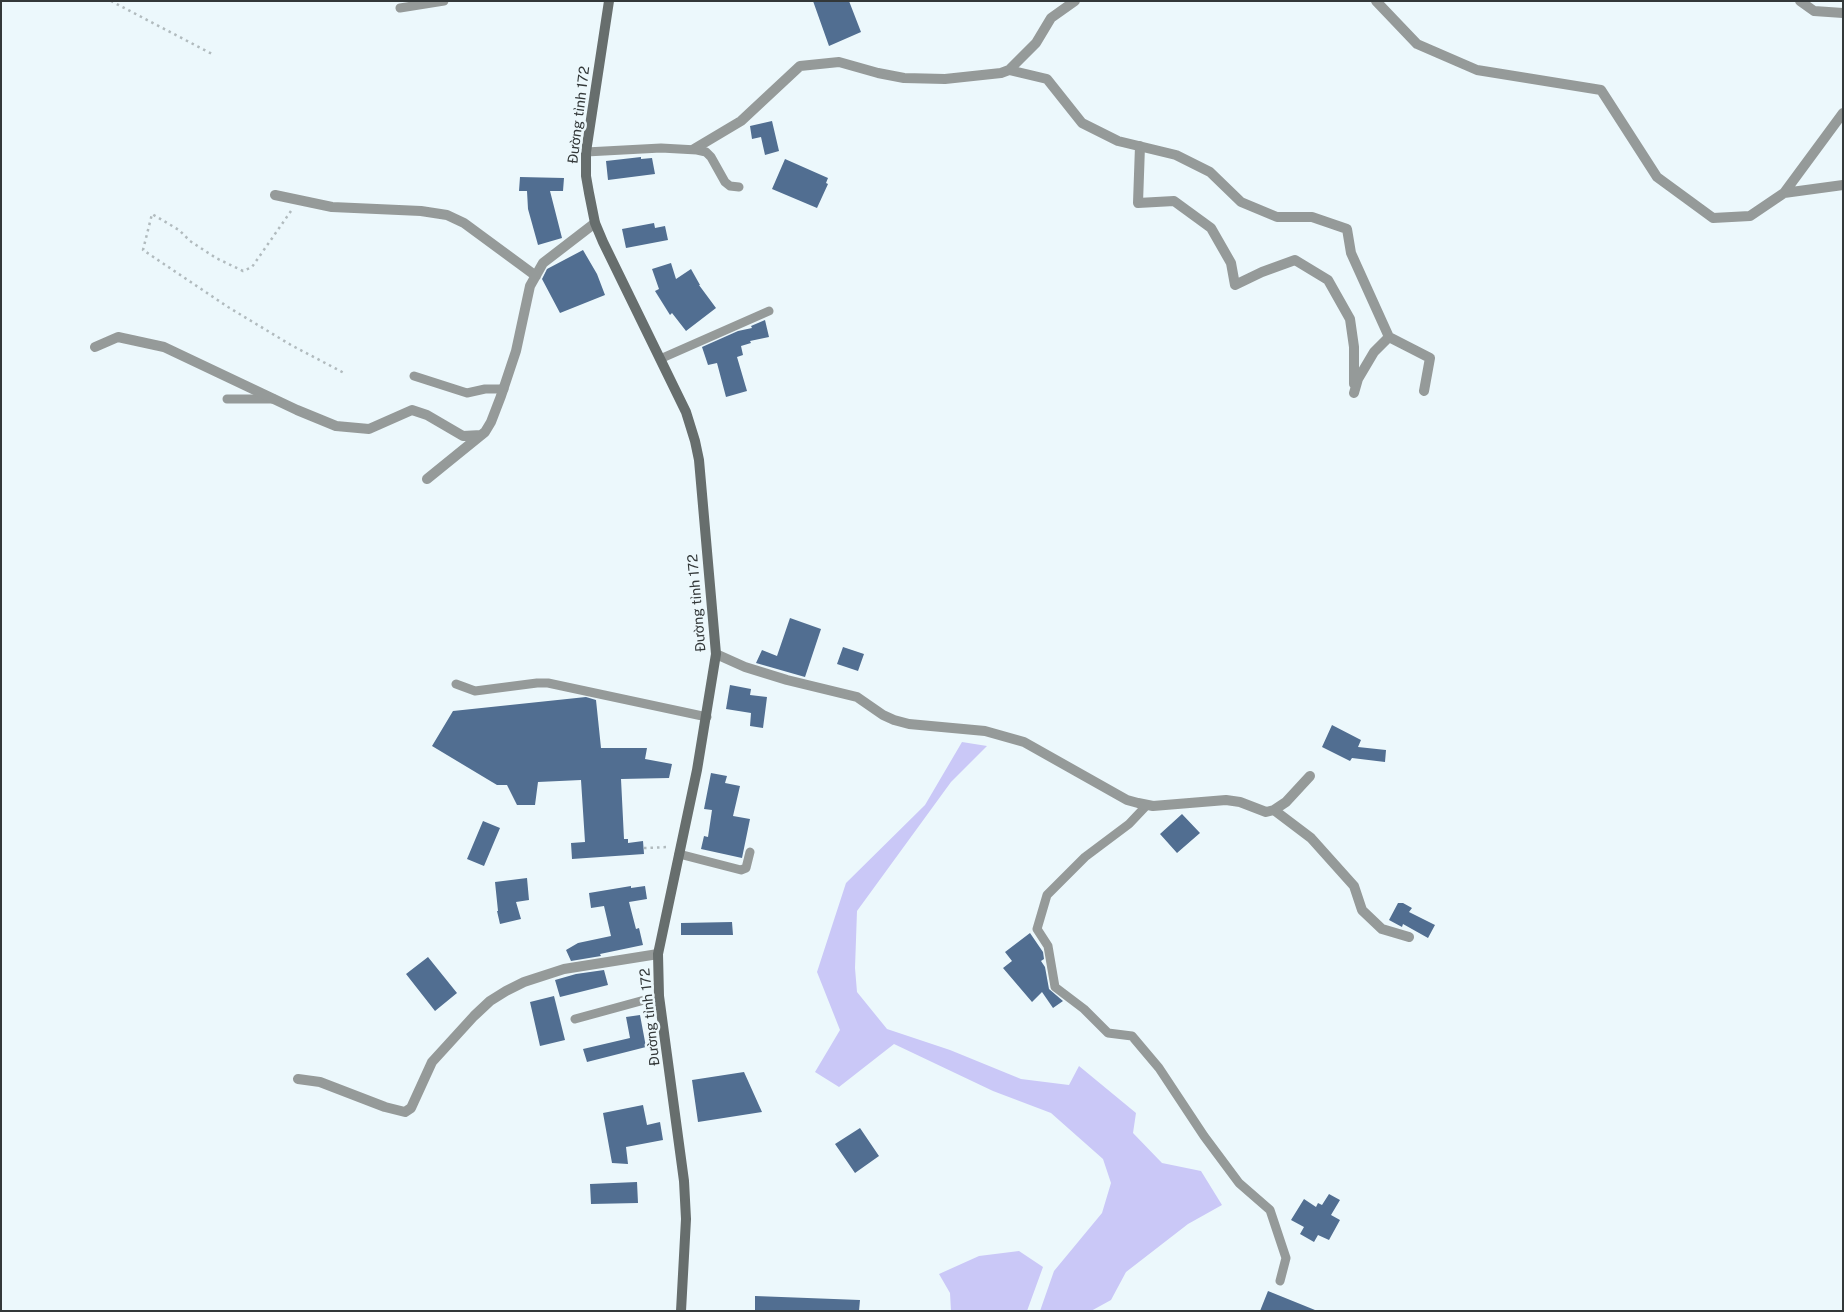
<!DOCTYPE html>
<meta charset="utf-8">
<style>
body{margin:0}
#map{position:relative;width:1844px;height:1312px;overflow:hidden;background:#ecf8fc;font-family:"Public Sans",sans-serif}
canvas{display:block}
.frame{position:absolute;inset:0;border:2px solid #333839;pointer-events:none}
</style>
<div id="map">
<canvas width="1844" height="1312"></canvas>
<div class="frame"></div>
</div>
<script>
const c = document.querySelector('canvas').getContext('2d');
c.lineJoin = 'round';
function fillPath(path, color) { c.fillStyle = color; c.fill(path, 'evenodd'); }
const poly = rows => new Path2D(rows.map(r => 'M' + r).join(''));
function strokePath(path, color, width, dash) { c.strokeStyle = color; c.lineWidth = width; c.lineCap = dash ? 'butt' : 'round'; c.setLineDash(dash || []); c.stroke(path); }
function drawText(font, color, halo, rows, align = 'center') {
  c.font = font + ' "Public Sans",sans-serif'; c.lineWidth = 5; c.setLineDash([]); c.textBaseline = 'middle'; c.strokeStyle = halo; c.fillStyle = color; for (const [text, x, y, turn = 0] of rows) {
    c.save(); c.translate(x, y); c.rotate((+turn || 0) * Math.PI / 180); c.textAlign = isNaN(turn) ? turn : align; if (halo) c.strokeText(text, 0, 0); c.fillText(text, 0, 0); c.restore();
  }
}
fillPath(poly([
 [962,742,987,746,951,782,857,911,855,968,857,992,887,1029,950,1050,1021,1079,1069,1085,1079,1066,1136,1113,1133,1133,1162,1163,1201,1171,1222,1205,1188,1224,1126,1272,1111,1300,1091,1311,1040,1311,1054,1271,1102,1213,1111,1183,1103,1159,1051,1113,993,1091,894,1044,839,1087,815,1072,840,1030,817,972,846,883,925,805],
 [1019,1251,1043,1267,1027,1311,951,1311,950,1293,939,1274,979,1256]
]), '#cac8f7');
fillPath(poly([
 [813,1,849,1,861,32,829,46],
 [772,121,779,151,765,155,761,137,752,139,750,126],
 [641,157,641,159,652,158,655,174,608,180,606,161],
 [785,159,828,178,826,183,828,184,817,208,772,189],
 [520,177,564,178,563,191,550,191,562,238,538,245,528,209,527,191,519,191],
 [654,223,655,228,665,226,668,240,626,248,622,229],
 [583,250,597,274,605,295,560,313,542,279,547,269],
 [671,263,676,279,691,269,700,285,699,285,716,308,686,331,672,313,670,315,655,291,659,289,652,269],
 [765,320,769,337,750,341,751,343,741,346,743,355,737,357,747,391,726,397,717,363,708,365,702,347,738,331,752,328,751,326],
 [790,618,821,629,805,677,756,663,762,650,777,656],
 [843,647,864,654,858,671,837,664],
 [730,685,751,689,750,695,767,697,763,728,750,726,751,713,726,709],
 [586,697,596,700,601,748,647,748,645,759,672,764,669,778,621,779,624,839,628,839,628,843,643,841,644,854,572,859,571,843,585,842,581,780,538,782,535,805,517,805,507,785,497,785,432,746,453,711],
 [1332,725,1361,740,1358,747,1386,750,1385,762,1352,758,1350,761,1322,747],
 [711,773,727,776,725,783,740,786,733,816,750,819,742,858,701,849,704,836,708,837,712,810,704,809],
 [1182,814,1200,833,1177,853,1160,834],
 [483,821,500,828,484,866,467,859],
 [527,878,529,900,516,902,521,919,500,924,497,911,498,911,495,882],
 [631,886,631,888,645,886,647,899,629,902,636,929,639,928,643,945,600,954,601,956,571,961,566,950,578,943,611,936,604,906,591,908,589,893],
 [1398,903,1403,903,1412,908,1409,912,1435,925,1428,938,1403,924,1402,927,1389,920],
 [732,922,733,935,681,935,681,923],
 [1030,933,1043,952,1044,959,1041,961,1045,967,1049,989,1063,1001,1053,1008,1042,992,1032,1002,1003,968,1012,961,1005,952],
 [428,957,457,993,435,1011,406,974],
 [604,970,608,985,560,997,555,980,576,974],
 [554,996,565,1040,540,1046,530,1002],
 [640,1015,646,1047,587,1062,583,1049,630,1038,626,1017],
 [744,1072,762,1112,698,1122,692,1080],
 [643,1105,647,1125,660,1122,663,1140,626,1147,628,1164,612,1163,603,1113],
 [860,1128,879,1156,855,1173,835,1144],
 [637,1182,638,1203,591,1204,590,1184],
 [1329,1194,1340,1200,1331,1215,1340,1220,1329,1240,1318,1235,1314,1242,1300,1234,1304,1227,1291,1220,1304,1199,1316,1207,1318,1203,1322,1205],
 [1268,1291,1315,1310,1315,1311,1260,1311],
 [755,1296,860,1300,859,1311,755,1311]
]), '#516e91');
strokePath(poly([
 [111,1,214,55],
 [291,211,252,267,243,271,216,258,190,241,179,230,152,214,143,250,228,307,291,345,346,374],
 [644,848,669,847]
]), '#b1bbbe', 2.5, [2.5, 4]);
strokePath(poly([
 [400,8,444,1],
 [586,152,661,148,697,150,706,152,711,157,725,182,730,186,739,187],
 [660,359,769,311],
 [414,376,467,393,485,389,504,389],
 [227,399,274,399],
 [456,684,475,691,537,683,548,683,707,717],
 [1147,805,1129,824,1085,857,1047,895,1037,929,1048,946,1055,987,1084,1009,1108,1033,1132,1036,1159,1068,1204,1136,1239,1183,1270,1210,1286,1258,1280,1281],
 [679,854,741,870,746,868,750,852],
 [575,1019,659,996]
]), '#959a99', 9);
strokePath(poly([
 [1376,1,1417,44,1477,70,1601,90,1657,177,1713,218,1750,216,1784,193,1843,113],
 [1800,1,1814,11,1843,13],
 [1009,70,1047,79,1082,123,1118,141,1176,155,1210,172,1241,202,1277,217,1312,217,1347,229,1351,253,1389,337,1374,352,1358,379,1354,393],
 [1140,146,1138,203,1174,201,1211,228,1231,263,1235,285,1262,272,1295,260,1328,280,1350,319,1354,347,1354,384],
 [694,149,741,121,800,66,839,62,878,73,904,78,945,79,1001,73,1009,70,1036,43,1051,18,1075,1],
 [1784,193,1843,185],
 [275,195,332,207,421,211,447,215,464,223,536,276],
 [1389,337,1430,358,1424,391],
 [95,347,118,337,164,347,297,410,336,426,369,429,412,410,427,415,463,436,481,435],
 [427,479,485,432,491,422,501,396,516,351,530,286,543,263,595,223],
 [716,654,745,667,787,680,857,697,883,715,894,720,909,724,985,731,1024,742,1127,800,1138,803,1153,806,1226,800,1240,802,1266,812,1274,810,1286,802,1310,776],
 [1274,810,1311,838,1354,886,1362,910,1382,929,1409,937],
 [298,1079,320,1082,385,1107,405,1112,411,1108,432,1062,474,1016,490,1001,506,991,524,982,564,969,658,954]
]), '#959a99', 10);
strokePath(poly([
 [609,1,586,152,586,176,589,193,595,223,603,242,686,412,695,441,699,460,716,654,697,770,658,954,659,996,684,1181,686,1219,681,1311]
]), '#676e6d', 10);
drawText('14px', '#333839', '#ecf8fc', [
 ["Đường tỉnh 172",579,115,-83],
 ["Đường tỉnh 172",697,603,-95],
 ["Đường tỉnh 172",650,1017,-96]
]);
</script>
